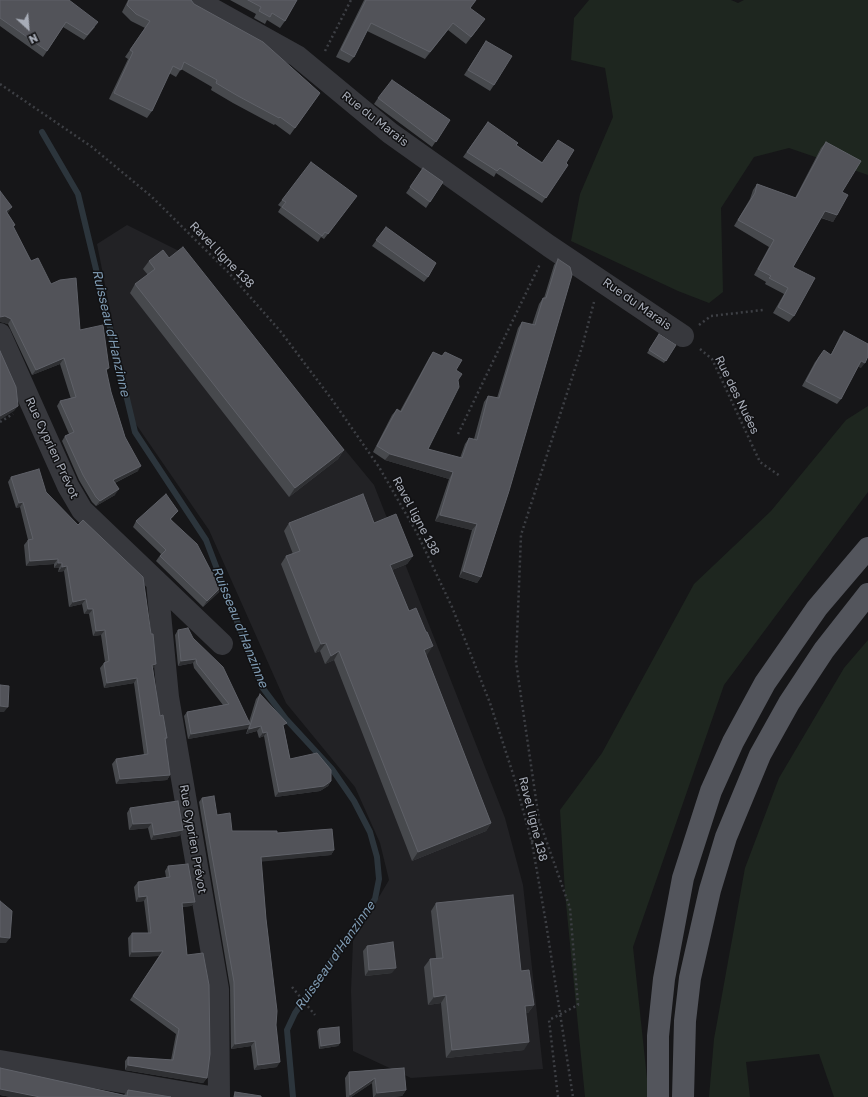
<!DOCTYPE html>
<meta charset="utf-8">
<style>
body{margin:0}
#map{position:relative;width:868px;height:1097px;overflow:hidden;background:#161618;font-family:"Golos Text",sans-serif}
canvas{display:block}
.north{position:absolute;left:8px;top:8px;width:40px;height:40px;-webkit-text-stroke:3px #111113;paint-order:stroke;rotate:154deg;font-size:11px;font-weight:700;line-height:16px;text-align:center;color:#a8adb8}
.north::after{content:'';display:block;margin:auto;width:14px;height:18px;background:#a8adb8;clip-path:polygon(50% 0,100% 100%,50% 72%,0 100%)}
</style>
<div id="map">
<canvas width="868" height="1097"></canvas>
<div class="north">N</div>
</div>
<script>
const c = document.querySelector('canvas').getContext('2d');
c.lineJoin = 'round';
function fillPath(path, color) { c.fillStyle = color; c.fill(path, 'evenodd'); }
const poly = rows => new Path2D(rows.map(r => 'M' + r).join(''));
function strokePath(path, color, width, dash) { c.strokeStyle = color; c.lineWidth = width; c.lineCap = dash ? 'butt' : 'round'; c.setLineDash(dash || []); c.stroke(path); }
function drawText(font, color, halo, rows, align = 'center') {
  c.font = font + ' "Golos Text",sans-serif'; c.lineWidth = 3; c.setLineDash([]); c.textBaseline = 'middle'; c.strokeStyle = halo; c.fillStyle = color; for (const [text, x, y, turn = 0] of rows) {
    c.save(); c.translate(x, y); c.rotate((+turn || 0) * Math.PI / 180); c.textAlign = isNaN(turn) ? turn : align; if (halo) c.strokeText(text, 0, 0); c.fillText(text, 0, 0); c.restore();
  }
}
fillPath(poly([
 [127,225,183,253,374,485,505,818,523,885,543,1069,411,1078,353,1051,351,991,353,941,389,880,380,843,355,787,286,703,209,530,131,417,97,244]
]), '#222225');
fillPath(poly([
 [589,0,731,0,738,3,744,0,868,0,868,175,789,148,754,157,721,208,723,292,709,303,678,291,571,241,580,194,613,117,605,68,571,60,574,18],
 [868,406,868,492,724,685,633,947,649,1097,585,1097,565,893,560,810,602,753,694,584,771,511,846,420],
 [868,640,868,1097,834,1097,819,1054,746,1062,750,1097,709,1097,714,1039,745,868,779,778,844,668]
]), '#1e261f');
strokePath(poly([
 [42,132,78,194,135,432,206,540,262,687,286,719,332,769,354,801,370,832,377,857,379,879,375,899,295,1013,287,1030,293,1097]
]), '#2c353c', 6);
strokePath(poly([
 [325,51,351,0],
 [0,84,92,147,152,197,229,273,281,332,333,401,379,467,417,533,452,607,490,703,514,777,532,843,546,923,573,1097],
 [699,325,711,316,763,310],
 [700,349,712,359,760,462,780,476],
 [0,422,13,414],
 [458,434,540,264],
 [532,842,539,820],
 [292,987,315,1015],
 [558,1097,549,1020,578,1005,570,908,539,820,516,662,521,535,582,347,594,302]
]), '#3d3f44', 2.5, [2, 3]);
strokePath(poly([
 [196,0,297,56,390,133,549,246,683,336],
 [0,334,68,486,82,510,222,644],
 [157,582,168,697,218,989,219,1097],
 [0,1061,210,1097]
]), '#37383d', 22);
strokePath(poly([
 [658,1097,658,1036,664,979,683,878,711,791,733,742,765,683,817,608,868,548],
 [683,1097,685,1021,690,978,710,890,726,837,760,755,789,703,824,650,868,594]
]), '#53555c', 22);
fillPath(poly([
 [0,0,70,0,69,1,95,27,84,40,63,27,43,57,0,26],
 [128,0,191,0,194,4,320,93,290,135,275,124,274,125,233,103,211,90,212,87,181,69,176,77,169,73,152,111,147,118,109,99,128,59,125,57,145,28,131,21,122,12],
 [230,0,297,0,285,21,280,28,267,20,265,24,254,18,256,14],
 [364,0,476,0,470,8,480,26,466,44,448,30,425,59,367,31,354,57,349,63,336,57],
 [486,41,494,85,490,91,464,75],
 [378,98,450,120,432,147,374,104],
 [488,122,516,145,542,162,566,163,568,165,542,203,496,173,494,177,463,157],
 [826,142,842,192,837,215,833,222,821,218,793,267,794,316,789,322,773,313,784,294,765,284,766,282,754,275,769,247,734,226,750,199,753,190,757,184,795,198,821,148],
 [423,168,443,182,426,208,406,193],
 [0,191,8,213,7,213,15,225,13,227,31,261,51,284,80,330,109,368,106,371,111,392,125,437,138,471,115,483,115,495,96,506,92,502,79,480,62,441,65,436,69,434,57,406,60,401,71,399,60,364,32,375,8,324,1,322],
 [282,200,353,201,324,239,321,237,318,242,278,212,281,207,278,205],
 [386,227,428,277,424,282,372,246],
 [169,258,344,450,338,459,289,497,130,293,135,284,148,275,143,269,149,261],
 [558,259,481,577,477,583,459,577,472,530,435,521,449,479,385,460,373,452,392,415,397,409,400,411,429,358,433,352,456,370,428,449,460,458,465,444,469,438,474,439,484,402,488,396,497,398,518,328,522,322,532,325,539,304,543,298,544,298,554,265],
 [844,331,861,368,858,366,841,399,837,404,802,386,815,362,819,357,831,355,840,336],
 [659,334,676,345,664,363,647,353],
 [11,477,46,492,153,669,160,716,167,738,165,740,170,775,167,780,116,784,112,764,116,759,144,755,134,683,104,688,100,668,104,663,105,662,101,635,93,636,89,614,84,614,82,604,69,607,64,571,58,572,59,568,54,568,54,564,26,566,24,545,28,540,20,507,16,508,8,482],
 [174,516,171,519,222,586,219,592,203,607,156,561,161,554,133,527,136,521],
 [289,523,374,523,413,556,407,564,392,570,409,611,427,655,426,655,491,823,486,831,412,861,334,660,325,664,320,651,315,653,281,564,286,556,293,554,284,531],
 [178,630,193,638,249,722,256,699,260,694,284,728,290,759,331,781,328,786,320,791,275,797,264,736,259,738,257,731,246,734,248,728,188,739,184,716,187,712,223,705,194,668,193,663,178,666,175,635],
 [202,798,217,815,232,831,277,833,334,850,331,855,261,861,266,919,276,1025,277,1067,254,1070,251,1046,231,1049,230,987,199,802],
 [130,808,183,830,179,836,151,840,148,828,129,830,127,813],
 [168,866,195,902,191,906,182,907,187,955,207,1078,203,1083,125,1070,125,1061,128,1057,171,1060,176,1034,130,1000,159,956,129,957,128,938,132,933,148,933,144,901,136,902,134,887,138,882,166,877,165,871],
 [436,903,521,971,534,1005,528,1013,526,1013,524,1050,446,1058,441,1003,428,1005,424,967,430,959,436,958,431,911],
 [367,946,392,973,365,976,363,951],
 [319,1029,340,1043,338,1046,319,1049,317,1031],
 [0,1068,124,1095,128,1090,171,1097,11,1097,0,1095],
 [404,1068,406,1090,402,1096,391,1097,373,1097,372,1083,351,1097,346,1097,345,1078,349,1072]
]), '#47494d');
fillPath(poly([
 [453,23,448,30,425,59,430,52],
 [12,207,8,213,2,216,6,211],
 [825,211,837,215,833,222,820,217],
 [5,316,11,319,8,324,0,322,0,317],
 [64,358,60,364,32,375,36,370],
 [861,361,865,363,861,368,857,366],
 [18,406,14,411,0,420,0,416],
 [344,450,338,459,289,497,295,488],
 [390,454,453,472,449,479,385,460],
 [141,466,138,471,110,485,113,480],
 [119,489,115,495,96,506,100,501],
 [23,502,20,507,16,508,19,503],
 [178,511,174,516,166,524,170,519],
 [440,515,477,524,472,530,435,521],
 [413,556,407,564,385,573,390,565],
 [58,559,54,564,26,566,30,561],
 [58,563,62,563,59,568,54,568],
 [67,566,64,571,58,572,62,567],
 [463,571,481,577,477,583,459,577],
 [222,586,219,592,203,607,207,601],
 [86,599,82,604,69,607,73,602],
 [88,609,93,609,89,614,84,614],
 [105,630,101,635,93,636,96,631],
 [326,643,320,651,315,653,321,644],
 [433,646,427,655,418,659,424,650],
 [339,651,334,660,325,664,331,656],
 [196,659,193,663,178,666,181,661],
 [156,664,153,669,148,670,152,665],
 [137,678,134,683,104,688,107,683],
 [0,706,8,707,4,712,0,712],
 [250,724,247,729,188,739,191,734],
 [261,726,257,731,246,734,249,729],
 [267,732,264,736,259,738,263,733],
 [170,775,167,780,116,784,120,779],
 [331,781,328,786,320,791,275,797,279,792],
 [152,823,148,828,129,830,133,824],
 [491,823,486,831,412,861,418,852],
 [183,830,179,836,151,840,154,835],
 [334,850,331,855,258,862,261,857],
 [147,896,144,901,136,902,139,897],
 [195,902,191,906,179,907,182,903],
 [0,937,10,938,6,943,0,943],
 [163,951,159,956,129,957,132,952],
 [396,968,392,973,365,976,369,970],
 [446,995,441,1003,428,1005,434,997],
 [534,1005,528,1013,520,1014,525,1006],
 [255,1041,251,1046,231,1049,235,1044],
 [529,1042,524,1050,446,1058,452,1050],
 [340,1043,338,1046,319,1049,321,1046],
 [280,1062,277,1067,254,1070,258,1065],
 [128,1065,207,1078,203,1083,125,1070],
 [375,1078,372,1083,351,1097,349,1097,350,1095],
 [0,1089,40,1097,11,1097,0,1095],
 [406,1090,402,1096,391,1097,374,1097,377,1093]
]), '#2f3033');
const building = poly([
 [0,0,69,0,98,22,87,35,66,22,47,51,0,18,0,0],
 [129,0,191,0,194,4,263,42,320,93,295,128,280,117,279,118,238,96,216,83,217,80,184,62,181,70,173,66,152,111,114,93,133,52,130,50,150,21,136,14,127,5,129,0],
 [248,0,297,0,285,21,272,13,270,17,259,11,261,7,248,0],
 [366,0,476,0,470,8,485,19,471,37,453,23,430,52,371,23,354,57,341,50,366,0],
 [486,41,512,56,494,85,468,70,486,41],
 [392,80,450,120,436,142,378,98,392,80],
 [488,122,518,143,516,145,542,163,558,140,574,150,566,163,568,165,546,198,500,168,497,171,467,152,488,122],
 [826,142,861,161,842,192,848,195,837,215,825,211,793,267,815,278,794,316,778,307,788,288,769,278,771,276,758,269,774,240,738,220,755,193,757,184,796,198,826,142],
 [311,162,357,196,328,234,325,232,322,236,282,207,286,202,282,200,311,162],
 [423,168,443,182,430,202,410,187,423,168],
 [0,191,12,207,6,211,15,225,13,226,31,261,38,258,51,284,60,280,76,278,80,330,103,325,109,368,106,369,111,392,125,437,141,466,113,480,119,489,100,501,96,497,83,475,65,436,74,432,60,401,76,397,64,358,36,370,11,319,5,316,0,317,0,191],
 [386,227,436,263,428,277,376,240,386,227],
 [183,247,344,450,295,488,135,284,155,269,149,261,163,250,169,258,183,247],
 [558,259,570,267,572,275,509,491,481,577,463,571,477,524,440,515,453,472,390,454,377,446,397,409,401,412,433,352,442,356,445,352,462,360,456,370,462,374,458,380,459,387,428,449,462,458,469,438,477,440,488,396,499,398,522,322,535,325,543,298,546,298,558,259],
 [844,331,868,344,868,356,865,363,861,361,841,399,806,381,819,357,824,350,831,355,844,331],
 [659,334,676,345,666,361,649,350,659,334],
 [0,351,16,387,18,406,0,416,0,351],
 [39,469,46,492,78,525,83,520,143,577,151,634,153,634,156,664,152,665,160,716,163,715,167,738,165,738,170,775,120,779,116,759,148,754,137,678,107,683,104,663,109,661,105,630,96,631,93,609,88,609,86,599,73,602,67,566,62,567,62,563,58,563,58,559,30,561,28,540,33,539,23,502,19,503,11,477,39,469],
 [166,494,178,511,170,519,197,544,211,571,219,580,222,586,207,601,160,556,166,550,136,521,166,494],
 [363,494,374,523,396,514,413,556,390,565,409,611,416,608,426,632,427,632,433,646,424,650,491,823,418,852,339,651,331,656,326,643,321,644,286,556,300,551,289,523,363,494],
 [188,628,193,638,223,667,250,724,191,734,187,712,229,704,197,664,196,659,181,661,178,630,188,628],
 [0,685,9,686,8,707,0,706,0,685],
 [260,694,287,723,283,725,290,759,317,753,331,770,331,781,324,786,279,792,267,732,263,733,261,726,249,729,260,694],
 [214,796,217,815,230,813,232,831,277,831,277,833,332,829,334,850,261,857,266,919,277,1011,276,1025,280,1062,258,1065,255,1041,235,1044,234,982,202,798,214,796],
 [178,801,183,830,154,835,152,823,133,824,130,808,178,801],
 [188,864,195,902,182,903,187,955,203,953,209,985,210,1054,207,1078,128,1065,128,1057,173,1060,179,1029,133,996,163,951,132,952,132,933,151,933,147,896,139,897,138,882,170,877,168,866,188,864],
 [513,895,521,971,529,970,534,1005,525,1006,529,1042,452,1050,446,995,434,997,430,959,443,958,436,903,513,895],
 [0,901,12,911,10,938,0,937,0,901],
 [393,942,396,968,369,970,367,946,393,942],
 [339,1027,340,1043,321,1046,319,1029,339,1027],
 [0,1068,127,1096,128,1090,171,1097,40,1097,0,1089,0,1068],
 [404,1068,406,1090,377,1093,375,1078,350,1095,349,1072,404,1068],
 [235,1092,261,1096,261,1097,234,1097,235,1092]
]);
fillPath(building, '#525359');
strokePath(building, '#5f6168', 1);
drawText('12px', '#a8adb8', '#111113', [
 ["Rue du Marais",375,119,38],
 ["Ravel ligne 138",222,255,46],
 ["Rue du Marais",637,304,35],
 ["Rue des Nuées",737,395,64],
 ["Rue Cyprien Prévot",52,448,65],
 ["Ravel ligne 138",416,516,62],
 ["Ravel ligne 138",533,819,76],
 ["Rue Cyprien Prévot",193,839,80]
]);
drawText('italic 13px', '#7f9bb3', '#111113', [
 ["Ruisseau d'Hanzinne",111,333,77],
 ["Ruisseau d'Hanzinne",240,627,68],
 ["Ruisseau d'Hanzinne",335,956,-55]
]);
</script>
